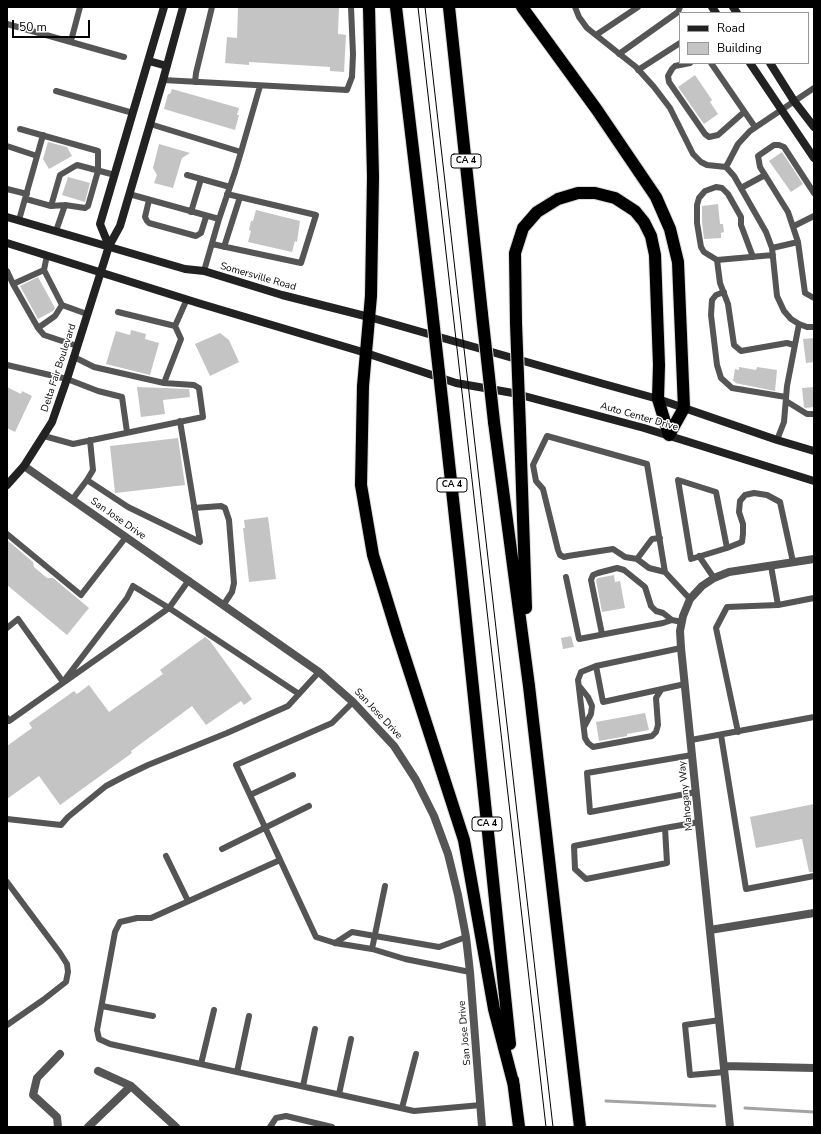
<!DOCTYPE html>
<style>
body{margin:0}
#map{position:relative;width:821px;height:1134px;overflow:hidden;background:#fff;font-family:"Nunito Sans",sans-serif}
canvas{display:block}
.frame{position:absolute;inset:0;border:8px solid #000;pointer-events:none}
.legend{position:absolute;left:679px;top:12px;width:130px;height:52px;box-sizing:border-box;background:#fff;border:1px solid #999;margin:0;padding:5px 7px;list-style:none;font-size:12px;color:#000}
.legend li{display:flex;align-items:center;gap:8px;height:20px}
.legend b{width:20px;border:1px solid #999}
.scale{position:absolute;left:12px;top:20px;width:78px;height:18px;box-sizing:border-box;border:2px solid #000;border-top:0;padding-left:5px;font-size:12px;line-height:14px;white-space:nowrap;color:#000;-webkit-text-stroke:3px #fff;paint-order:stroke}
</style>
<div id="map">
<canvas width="821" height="1134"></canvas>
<div class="frame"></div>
<ul class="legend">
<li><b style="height:5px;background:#222"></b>Road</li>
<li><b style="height:11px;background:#c4c4c4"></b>Building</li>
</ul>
<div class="scale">50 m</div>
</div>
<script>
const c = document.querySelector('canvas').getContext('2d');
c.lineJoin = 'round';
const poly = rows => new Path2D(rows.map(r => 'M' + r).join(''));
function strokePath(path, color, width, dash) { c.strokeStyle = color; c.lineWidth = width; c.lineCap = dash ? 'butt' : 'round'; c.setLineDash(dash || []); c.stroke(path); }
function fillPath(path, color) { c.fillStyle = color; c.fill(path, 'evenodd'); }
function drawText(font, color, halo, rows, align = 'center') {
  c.font = font + ' "Nunito Sans",sans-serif'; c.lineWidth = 3; c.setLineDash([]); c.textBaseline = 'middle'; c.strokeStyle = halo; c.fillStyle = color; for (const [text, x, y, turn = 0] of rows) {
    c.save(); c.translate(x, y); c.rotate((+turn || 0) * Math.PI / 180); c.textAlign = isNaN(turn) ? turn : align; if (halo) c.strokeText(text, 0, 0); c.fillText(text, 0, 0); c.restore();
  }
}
strokePath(poly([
 [606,1101,715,1106],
 [745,1108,814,1112]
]), '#a3a3a3', 3);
fillPath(poly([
 [238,7,339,7,338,34,346,35,344,72,330,71,330,67,249,62,249,65,225,63,227,37,237,38],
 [695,75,712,100,710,102,718,114,704,124,678,87],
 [172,89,239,108,237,115,239,115,235,130,164,109,168,94,170,94],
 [48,142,67,147,72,156,49,169,43,159],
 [159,144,190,153,182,158,173,188,154,183,157,175,153,168],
 [782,152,803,184,791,192,769,161],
 [68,177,90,183,85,202,62,195],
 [718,204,720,224,723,224,724,232,721,233,721,238,704,239,702,222,702,206],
 [256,210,300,221,297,242,295,241,292,252,248,242,251,231,249,230,251,221,253,221],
 [38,277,55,308,53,311,38,319,20,286],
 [131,330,146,334,145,339,159,343,150,375,106,364,116,331,130,335],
 [220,333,229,340,239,362,210,376,195,344],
 [814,338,814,362,806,363,803,339],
 [739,367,756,370,757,367,777,370,775,391,735,383,736,382,733,381,735,369,739,370],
 [7,387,21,394,22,391,32,396,15,432,7,428],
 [137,387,189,389,190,397,163,400,165,414,141,417],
 [814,387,814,407,805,408,804,407,802,388],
 [178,438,185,485,115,493,110,446],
 [268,517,276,579,249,582,243,528,245,528,244,520],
 [7,540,33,562,34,567,47,578,53,578,89,608,67,635,7,585],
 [614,575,615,582,620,581,625,608,602,612,596,580,598,578],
 [571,636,574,647,563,649,561,638],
 [205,637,210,641,252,699,244,705,241,701,206,725,192,706,131,751,132,753,60,805,39,776,7,799,7,746,32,728,29,723,74,691,77,694,89,685,109,712,163,674,160,670],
 [645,713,649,730,627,734,627,736,599,741,596,722],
 [814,804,814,872,809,872,802,839,756,848,750,817]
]), '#c4c4c4');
const highway = poly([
 [369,7,373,177,371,296,363,386,361,485,373,555,397,633,464,840,494,1009,514,1086],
 [396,7,431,301],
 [449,7,482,314],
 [522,7,597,110,656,197,670,229,678,262,684,408,669,435],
 [516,323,515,253,523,228,537,212,558,199,578,193,595,193,615,198,635,211,644,222,651,236,655,255,659,365,658,399,669,435],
 [443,408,460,563,510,1044],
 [494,422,529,686,580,1127],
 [520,429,526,608],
 [513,1080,519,1127]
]);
strokePath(highway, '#dbdbdb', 14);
strokePath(poly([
 [575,7,579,17,587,28,636,67,654,87,670,108,693,154,701,162,707,165,726,167,734,176,766,232,772,248,777,296,784,311,791,319,799,324,807,327,814,327],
 [7,24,124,57],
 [596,35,638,7],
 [71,41,80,7],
 [619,54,678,12,680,7],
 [690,63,675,66,672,69,668,76,669,82,705,134,709,137,718,135,744,112],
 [711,63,755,127],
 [638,70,680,43],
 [163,80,347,90,352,77,353,54,351,7],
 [195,82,196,73,212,7],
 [56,91,133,113],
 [150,124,241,152,260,86],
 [20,129,98,151,98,171,88,206,85,208,65,205],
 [7,146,37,156],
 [726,167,738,144,750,131,814,88],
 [187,175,230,187],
 [765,175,760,167,758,156,774,145,779,145,784,147,814,193],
 [741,188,765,175,788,212,798,242],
 [7,189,27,194],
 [129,194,219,219],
 [26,199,51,206],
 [149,200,145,217,147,221,149,223,196,236,201,233,206,217],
 [191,212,201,179],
 [19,220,43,135],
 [794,226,814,216],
 [56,231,65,205,51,206,60,175,77,165,115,175],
 [212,244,301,263,316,215,227,194],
 [224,247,240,197],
 [772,248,798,242,805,293,814,298],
 [47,255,44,270,62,305,87,314],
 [773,255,717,260,720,283,728,304,734,345,741,351,787,343,794,345],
 [717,260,704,252,701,247,697,223,697,205,699,198,705,191,716,187,722,188,728,194,741,217,741,225,753,257],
 [7,271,13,284,38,328,44,335,77,346],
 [204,271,219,219,235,172,241,152],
 [13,284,44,270],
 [724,292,716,295,712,300,711,315,717,365,721,378,732,388,786,397],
 [118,312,175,326,187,299],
 [38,328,55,316,62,305],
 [74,357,94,367,164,383,181,339,175,326],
 [7,365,67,379,98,391,122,397,127,432],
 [786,401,807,414,814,414],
 [44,436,73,444,203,417,199,388,194,385,164,383],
 [90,440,93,470,87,480,128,507,200,542,180,421],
 [777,440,784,422,787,386,799,324],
 [72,500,87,480],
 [194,508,221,506,225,508,229,520,234,583,232,592,224,604],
 [7,534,81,595,126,537],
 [727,548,716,492,678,480,691,559,727,548,742,542,743,534,743,524,739,512,740,501,745,495,754,493,767,495,780,502,793,562],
 [699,556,714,578],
 [637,559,652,539,660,538],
 [771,566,778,605],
 [665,572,647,464,547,436,533,465,536,481,543,489,558,550,560,555,564,557,568,556,613,549,625,557,637,559,649,568,665,572,690,599],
 [566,577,579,639,663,623,672,620,682,622],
 [7,628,18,619,63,682,127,598,133,586,169,608,299,694],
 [602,634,591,580,593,575,598,573,617,568,624,570,645,587,651,606,656,611,663,613,672,620],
 [681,648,596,666,603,702,685,684],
 [596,666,581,672,578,680,585,738,588,743,593,747,652,736,656,732,658,725,656,698,661,690],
 [580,687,588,697,592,706,591,714,584,727],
 [353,702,332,723,236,765,316,937,335,943,372,949,405,959,470,972],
 [7,718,9,721,169,608,189,580],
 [738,732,716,628,727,607,778,605,814,598],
 [721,735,746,889,814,876],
 [691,740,814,717],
 [692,755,587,773,590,812,696,792],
 [250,795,293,775],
 [7,819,61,825,68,817,106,786,125,776,148,765,227,733,288,706,319,672],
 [665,828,667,863,586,879,575,869,574,846,665,828,699,822],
 [222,849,309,806],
 [166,856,188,901],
 [280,860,151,918,137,918,120,922,115,932,97,1030,99,1039,110,1044,414,1111,481,1105],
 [7,882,60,953,67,964,68,972,66,982,43,1000,7,1025],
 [335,943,352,932,439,947,466,937],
 [372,949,385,886],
 [102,1006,153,1016],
 [720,1020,685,1025,690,1075,725,1072],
 [201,1064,214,1010],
 [237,1072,249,1016],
 [303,1086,315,1029],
 [339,1094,351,1039],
 [402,1108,416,1054],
 [270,1127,276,1118,286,1116,332,1127]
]), '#555', 6);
strokePath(poly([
 [24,466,319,672,353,702,394,746,416,780,434,816,448,854,458,895,466,937,470,972,482,1127],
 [710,930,814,913],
 [725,1066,814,1068],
 [98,1071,131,1086,176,1127],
 [58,1127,57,1117,33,1095,37,1078,60,1054],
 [88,1127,131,1086],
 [730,1127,681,648,680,631,683,616,690,599,702,586,714,578,729,572,814,559]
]), '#555', 8);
strokePath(poly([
 [712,7,716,13],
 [733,7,737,13],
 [149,61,167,66],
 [750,63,814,158],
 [770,63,794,101,814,127],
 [7,217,185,269,204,271,282,295,369,317,604,384,658,399,777,440,814,451],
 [7,243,198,303,366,353,456,383,513,393,644,428,814,481],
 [109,246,100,224,164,7],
 [7,485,24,466,52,422,67,379,109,246,120,226,163,80,183,7]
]), '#222', 8);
strokePath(highway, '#000', 12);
strokePath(poly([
 [418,7,546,1127],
 [425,7,553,1127]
]), '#000', 1);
const highwayBridge = poly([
 [431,301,443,408],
 [482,314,494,422],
 [516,323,520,429]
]);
strokePath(highwayBridge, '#dbdbdb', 14, []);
strokePath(highwayBridge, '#000', 12);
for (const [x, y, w] of [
 [466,161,30],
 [452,485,30],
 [487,824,30]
]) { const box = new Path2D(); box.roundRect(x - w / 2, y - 7, w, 14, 3); c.fillStyle = '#fff'; c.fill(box); strokePath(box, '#000', 1); }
drawText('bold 9px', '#000', null, [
 ["CA 4",466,161],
 ["CA 4",452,485],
 ["CA 4",487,824]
]);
drawText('10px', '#000', '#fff', [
 ["Somersville Road",258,277,16],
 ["Delta Fair Boulevard",59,368,-72],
 ["Auto Center Drive",639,417,16],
 ["San Jose Drive",118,519,35],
 ["San Jose Drive",378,714,47],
 ["Mahogany Way",686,796,-96],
 ["San Jose Drive",465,1033,-95]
]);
</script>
